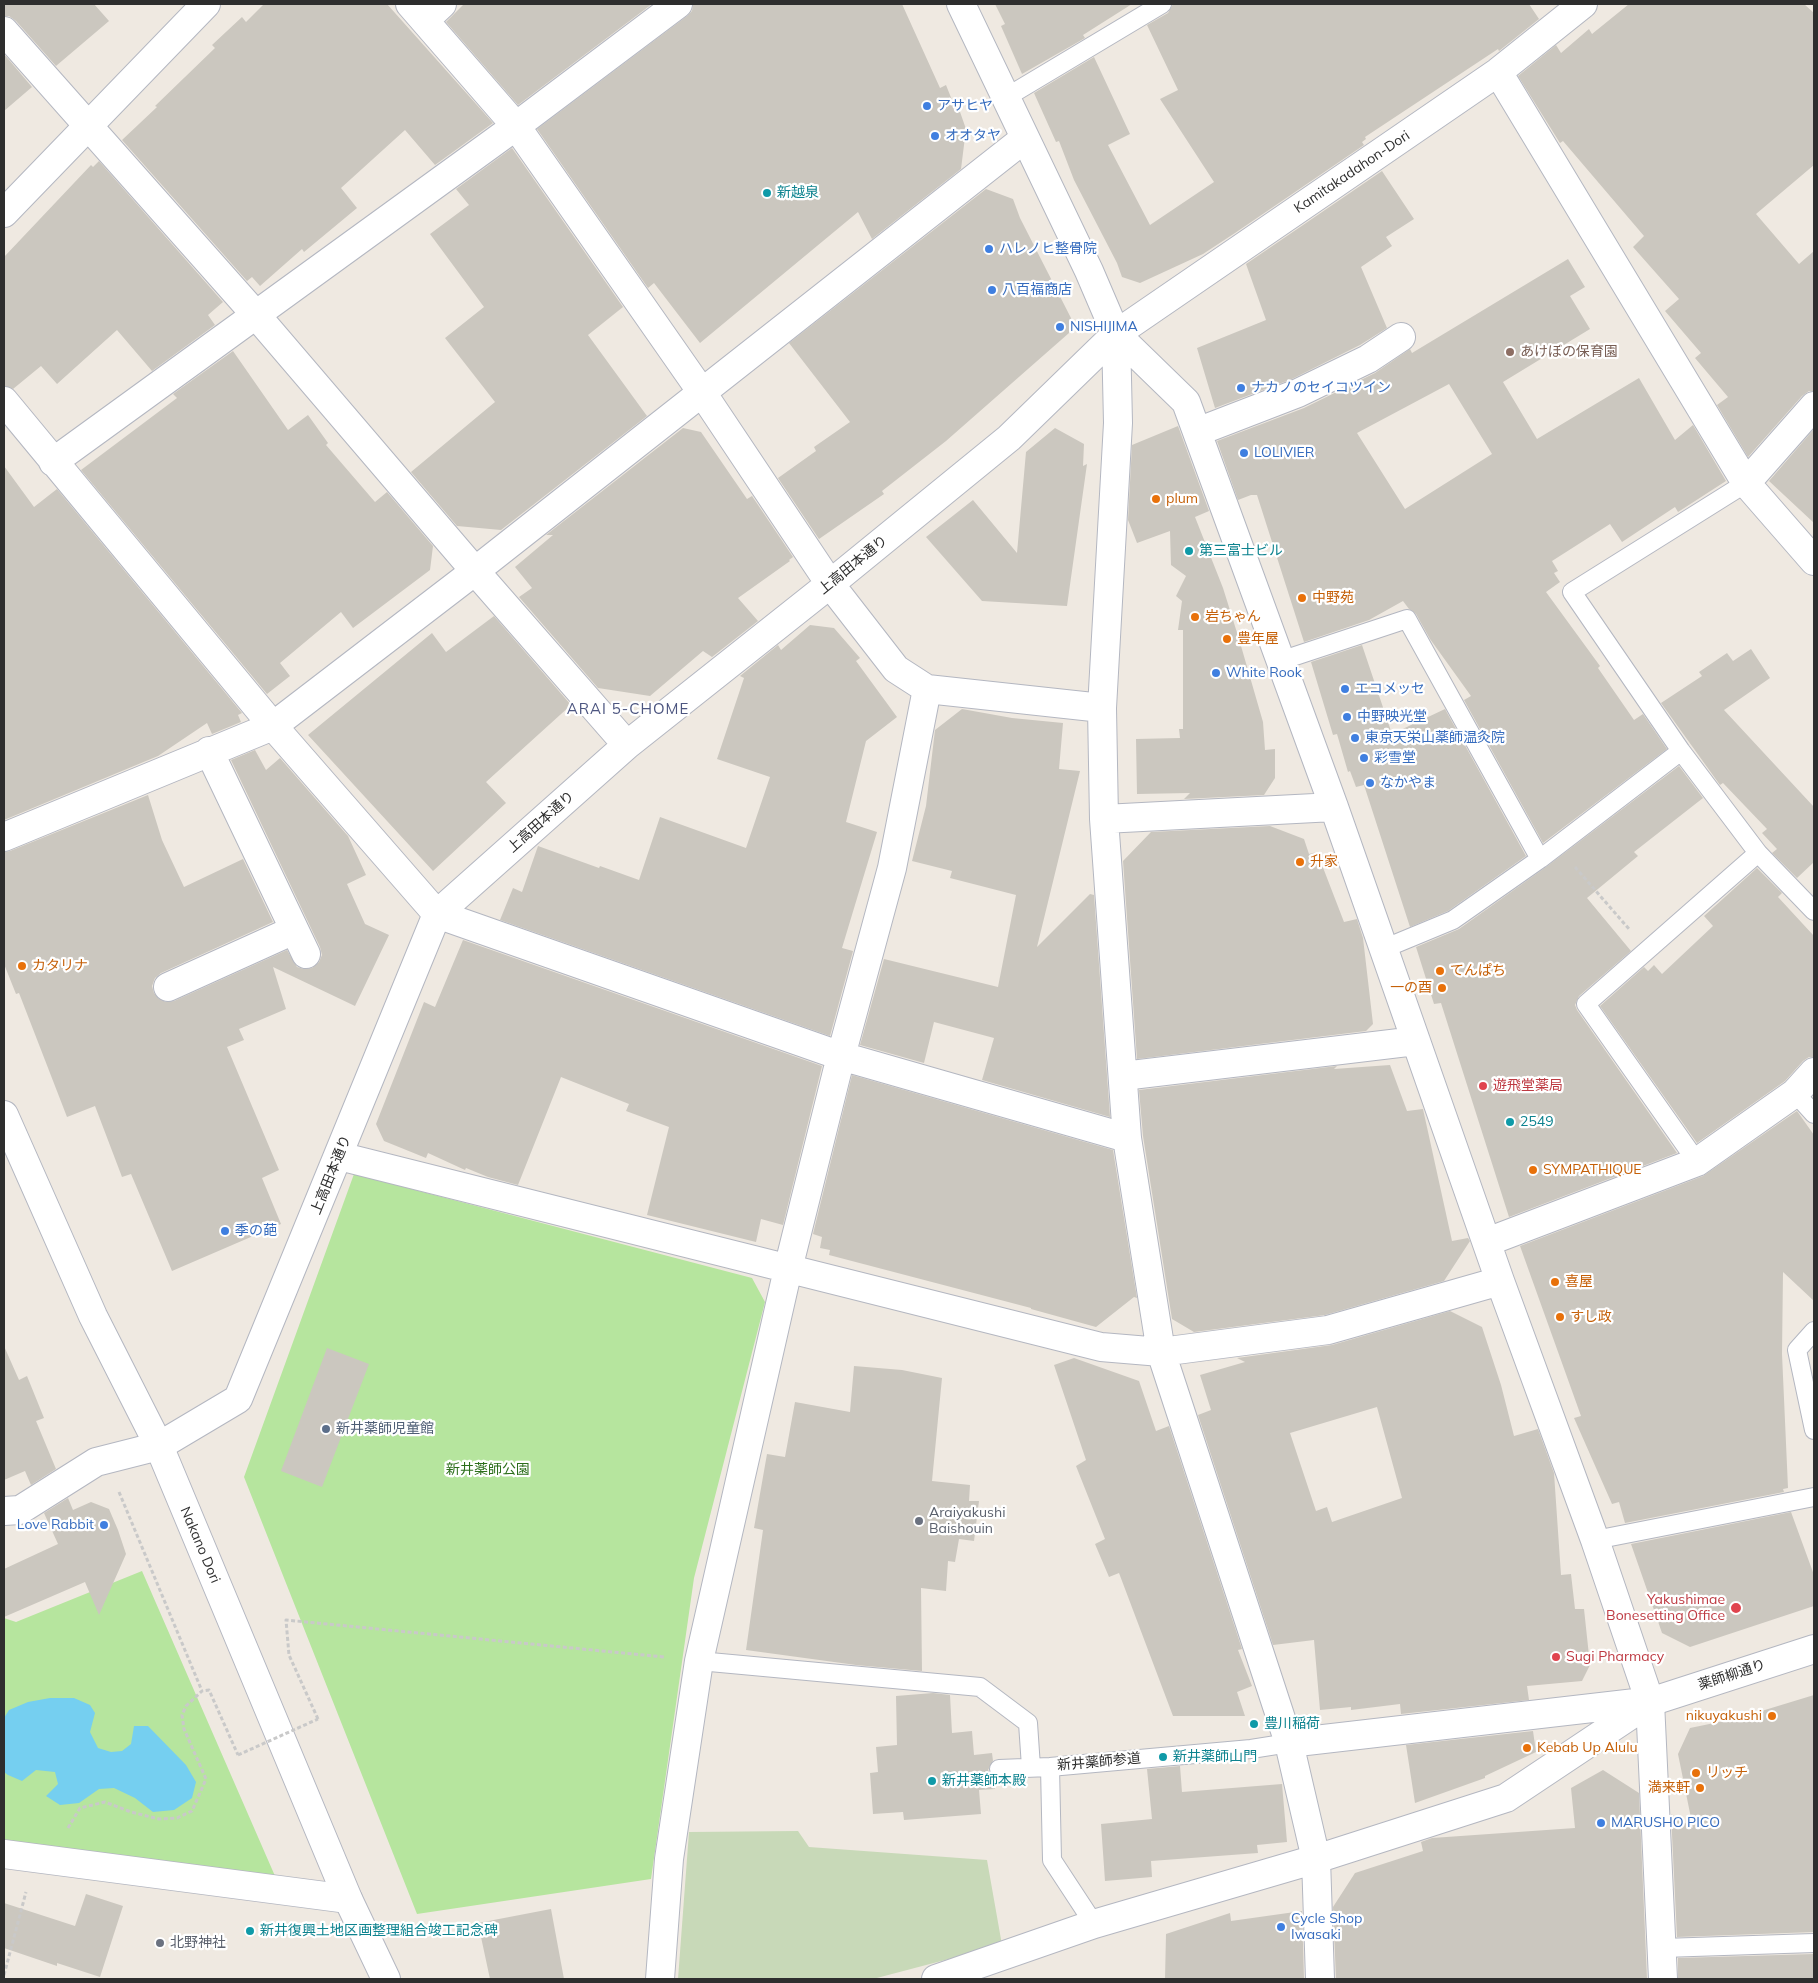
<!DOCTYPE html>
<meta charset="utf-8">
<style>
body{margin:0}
#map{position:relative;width:1818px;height:1983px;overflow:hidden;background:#efe9e1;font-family:Mulish,sans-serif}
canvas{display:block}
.frame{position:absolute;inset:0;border:5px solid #2e2e2e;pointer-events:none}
</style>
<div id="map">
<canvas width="1818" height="1983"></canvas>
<div class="frame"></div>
</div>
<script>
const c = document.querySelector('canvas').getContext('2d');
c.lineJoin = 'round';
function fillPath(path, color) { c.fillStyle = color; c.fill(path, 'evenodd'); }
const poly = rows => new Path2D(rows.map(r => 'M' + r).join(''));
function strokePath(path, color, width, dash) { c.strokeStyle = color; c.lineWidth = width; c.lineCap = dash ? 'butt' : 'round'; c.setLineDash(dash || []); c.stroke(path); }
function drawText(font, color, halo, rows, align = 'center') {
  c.font = font + ' Mulish,"Noto Sans JP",sans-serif'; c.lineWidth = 4.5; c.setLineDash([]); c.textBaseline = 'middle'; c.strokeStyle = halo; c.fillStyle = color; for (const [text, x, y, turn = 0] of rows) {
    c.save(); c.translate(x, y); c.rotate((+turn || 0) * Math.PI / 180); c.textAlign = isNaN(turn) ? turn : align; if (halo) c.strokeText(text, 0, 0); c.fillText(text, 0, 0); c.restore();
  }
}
fillPath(poly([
 [354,1174,752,1278,765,1302,694,1578,651,1879,417,1914,244,1477],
 [142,1571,275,1876,4,1840,4,1618,16,1622]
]), '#b6e59e');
fillPath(poly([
 [798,1831,809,1847,987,1860,1002,1945,873,1979,678,1979,689,1832]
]), '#c8d9b8');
fillPath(poly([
 [50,1698,74,1698,90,1705,95,1713,90,1732,98,1748,111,1752,122,1751,131,1744,134,1726,148,1726,186,1765,196,1782,192,1798,174,1810,153,1812,135,1798,114,1788,99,1789,79,1803,60,1805,46,1796,58,1784,55,1772,36,1770,22,1781,8,1775,4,1772,4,1718,9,1710,28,1702]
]), '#75cff0');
fillPath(poly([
 [4,4,94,4,109,21,56,66,16,21,9,16,4,16],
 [264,4,387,4,493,123,435,165,405,130,341,188,357,208,304,252,302,249,260,286,252,277,247,281,122,140,157,107,155,106,215,48,212,45,242,17,246,22],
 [464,4,652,4,518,105,446,22],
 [693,4,902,4,940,88,946,85,956,110,959,109,966,129,961,169,872,239,858,212,700,343,654,283,648,288,537,129,687,16,692,11],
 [995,4,1132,4,1083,35,1085,38,1022,74,1001,26,1005,24],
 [1173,4,1529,4,1539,19,1499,51,1498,49,1365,137,1366,139,1362,142,1364,145,1235,233,1203,254,1140,283,1122,277,1117,263,1074,180,1059,141,1056,142,1034,93,1094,57,1130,134,1108,145,1150,225,1214,182,1160,99,1178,90,1147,25,1168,13],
 [1629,4,1804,4,1814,13,1814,165,1756,214,1799,264,1814,251,1814,391,1809,391,1802,396,1748,457,1717,405,1728,397,1695,358,1701,353,1665,311,1679,299,1633,247,1644,236,1563,141,1560,143,1518,76,1556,45,1561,53,1589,29,1592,34],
 [4,54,32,87,4,111],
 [512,148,623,307,588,335,647,416,501,530,457,526,411,472,495,402,445,338,484,307,430,234,469,205,456,189],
 [99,161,223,302,208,315,215,325,152,371,117,330,57,384,41,366,13,389,4,386,4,257,91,165,93,167],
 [1382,171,1414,219,1386,237,1392,246,1361,267,1387,328,1360,345,1292,379,1215,408,1197,348,1266,320,1246,264],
 [986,189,1013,199,1020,218,1072,320,1069,333,946,441,882,491,884,494,819,539,778,478,816,451,814,447,850,422,789,343],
 [1568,259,1585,287,1570,296,1590,329,1503,382,1537,439,1639,378,1675,440,1693,425,1726,481,1678,512,1675,507,1622,542,1610,524,1552,561,1558,571,1554,573,1560,582,1546,592,1600,666,1598,668,1634,720,1643,714,1667,749,1543,843,1464,700,1471,696,1430,639,1416,614,1409,609,1403,601,1369,620,1304,642,1257,495,1251,495,1238,500,1217,441,1304,408,1375,373,1410,349,1412,353],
 [1449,384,1492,454,1405,509,1357,433],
 [233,351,288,430,308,415,328,443,326,445,375,502,387,492,433,546,430,570,353,628,341,612,280,663,290,676,267,694,81,470,177,398,173,394],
 [1178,426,1209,511,1195,517,1223,588,1239,639,1263,722,1265,750,1275,749,1275,778,1264,795,1184,799,1190,793,1137,794,1136,739,1180,738,1179,729,1183,729,1183,630,1178,630,1182,601,1176,596,1186,576,1171,565,1170,531,1137,543,1128,520,1132,445],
 [683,428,701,432,747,499,752,496,793,557,789,560,790,561,738,598,758,621,712,657,703,651,650,696,598,688,519,597,532,588,515,567,553,535,546,535],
 [1055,428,1084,444,1083,466,1087,464,1067,606,982,601,926,537,973,500,1017,553,1026,452],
 [1814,429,1814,523,1769,481],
 [4,466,34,507,57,489,242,713,238,715,241,722,212,734,207,723,158,756,4,820],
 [494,616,571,705,486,782,506,803,433,871,308,735,432,633,446,652],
 [810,625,834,628,860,658,856,661,897,717,866,741,846,822,877,832,842,948,853,951,830,1036,500,920,513,888,522,892,538,846,599,868,600,866,639,880,660,817,746,848,770,777,717,759,744,678,740,676,778,645,781,650],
 [1362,645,1392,734,1445,709,1526,856,1448,911,1410,927,1364,785,1356,787,1350,771,1348,772,1337,734,1333,735,1311,662],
 [1751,649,1770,678,1724,710,1814,807,1814,862,1797,878,1772,853,1777,849,1762,833,1767,829,1723,783,1720,785,1661,703,1702,676,1699,672,1727,653,1733,661],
 [962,709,1012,718,1063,723,1059,769,1080,771,1037,947,1090,894,1094,895,1110,1117,982,1080,994,1038,934,1022,924,1063,860,1045,884,959,998,987,1016,895,950,878,952,871,912,861,926,806,935,730],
 [255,750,266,770,280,758,348,836,366,875,347,884,365,924,389,935,355,1006,273,967,286,1009,239,1029,244,1040,227,1047,279,1170,262,1178,281,1224,172,1271,131,1174,122,1177,95,1106,67,1117,19,993,16,994,4,964,4,852,10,851,148,795,162,840,184,887,243,859,273,922,161,973,155,978,152,986,154,993,159,999,166,1002,174,1001,287,950,297,967,304,969,312,968,319,962,322,955,320,947,231,760],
 [1679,766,1703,798,1634,852,1638,856,1587,898,1631,951,1579,996,1575,1005,1577,1010,1677,1153,1509,1217,1441,1003,1434,1004,1416,947,1459,929,1546,867],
 [1270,826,1304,839,1309,854,1317,852,1344,922,1357,919,1363,938,1373,1024,1366,1031,1137,1059,1123,861,1151,832],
 [1757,868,1782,893,1778,897,1814,936,1814,1057,1809,1057,1803,1061,1785,1081,1697,1143,1600,1006,1644,967,1648,971,1654,965,1662,974,1713,926,1704,916],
 [463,940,822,1066,783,1225,761,1219,756,1242,647,1215,669,1127,626,1111,629,1104,561,1077,518,1185,488,1177,466,1168,465,1170,428,1153,426,1158,384,1141,376,1124,424,1002,435,1007],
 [1390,1065,1407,1111,1423,1109,1452,1241,1468,1238,1470,1241,1444,1281,1325,1315,1194,1332,1172,1319,1143,1136,1139,1090,1337,1066,1334,1069],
 [852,1075,1113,1150,1137,1298,1134,1297,1096,1327,1031,1309,1031,1308,829,1255,830,1250,820,1248,822,1237,813,1234],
 [1797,1111,1814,1135,1814,1301,1783,1272,1782,1354,1788,1488,1783,1489,1784,1492,1625,1523,1619,1502,1612,1504,1574,1418,1581,1416,1520,1246,1703,1176],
 [1450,1311,1482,1327,1501,1385,1514,1436,1538,1429,1554,1473,1561,1575,1571,1574,1575,1609,1584,1609,1590,1665,1582,1681,1527,1686,1529,1700,1401,1714,1400,1704,1351,1710,1351,1707,1320,1710,1314,1640,1273,1645,1198,1415,1211,1410,1200,1375,1245,1362,1237,1358,1332,1345],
 [1377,1407,1402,1498,1332,1522,1327,1507,1316,1511,1290,1433],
 [4,1346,19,1380,27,1376,44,1418,36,1421,56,1469,31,1485,25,1471,4,1480],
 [327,1348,369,1364,322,1487,281,1471],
 [1074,1358,1139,1381,1156,1431,1169,1426,1242,1649,1238,1650,1252,1686,1237,1692,1245,1716,1173,1716,1119,1573,1109,1577,1095,1544,1105,1539,1076,1466,1086,1460,1054,1365],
 [854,1366,902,1370,942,1378,932,1481,970,1485,969,1501,979,1501,974,1541,959,1539,955,1562,948,1561,946,1591,921,1588,922,1671,856,1665,746,1650,763,1530,754,1528,767,1454,785,1457,795,1402,850,1412],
 [68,1498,73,1510,91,1502,109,1509,118,1530,126,1554,99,1615,85,1582,4,1617,4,1569,58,1544,44,1513],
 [1791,1512,1814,1575,1814,1606,1690,1647,1662,1633,1631,1544],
 [933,1693,950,1695,952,1733,972,1731,974,1755,992,1753,993,1761,988,1770,994,1778,995,1789,979,1790,981,1814,904,1820,903,1812,873,1814,870,1773,878,1772,876,1747,897,1745,896,1696],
 [1814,1695,1814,1932,1677,1937,1671,1814,1693,1828,1678,1754,1690,1728,1724,1721,1723,1717,1754,1710,1755,1713],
 [1533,1731,1536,1752,1485,1776,1485,1778,1415,1803,1406,1745],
 [1180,1766,1182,1792,1282,1784,1287,1842,1257,1845,1258,1853,1151,1861,1152,1877,1105,1881,1101,1824,1152,1819,1147,1769],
 [1603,1770,1639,1793,1647,1979,1336,1979,1333,1907,1355,1873,1423,1851,1421,1842,1432,1838,1575,1828,1571,1788],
 [86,1894,123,1906,100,1977,57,1963,57,1966,4,1948,4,1903,75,1926],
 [551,1909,564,1979,490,1979,478,1923],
 [1302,1911,1304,1979,1165,1979,1166,1934,1230,1913,1231,1921],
 [1814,1954,1814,1979,1678,1979,1678,1958]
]), '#cbc7bf');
const lane = poly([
 [1005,98,1162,4],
 [1746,483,1572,592,1681,751,1758,853,1814,911],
 [1280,661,1407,619,1540,859],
 [1383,949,1453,920,1540,859,1681,751],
 [1795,1093,1814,1114],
 [1697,1162,1586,1004,1758,853],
 [1814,1331,1797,1350,1814,1430],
 [1595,1540,1814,1497],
 [699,1661,980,1687,1028,1723,1031,1767],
 [1050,1767,1052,1860,1094,1924],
 [999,1769,1050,1767,1251,1749,1289,1743],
 [1663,1948,1814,1943]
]);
const street = poly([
 [410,4,516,126,701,391,830,584,896,669,927,689,1102,708],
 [425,20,442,4],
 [4,31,256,315,475,571,627,745],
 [1498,72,1746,483,1814,561],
 [1116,334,1186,402,1334,807,1500,1281,1595,1540,1650,1702,1663,1979],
 [1116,334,1118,423,1102,708,1104,819,1127,1138,1161,1352,1289,1743,1316,1859,1320,1979],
 [4,401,273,726,437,914,841,1056,1127,1138],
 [1197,432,1298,393,1368,359,1401,337],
 [53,462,516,126,678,4],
 [1746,483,1814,406],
 [209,751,306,954],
 [1104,819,1334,807],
 [4,837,273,726,475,571,1024,139],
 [168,987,294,930],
 [1123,1076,1416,1041],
 [339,1156,1101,1347,1161,1352,1328,1330,1500,1281],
 [1487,1242,1697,1162,1795,1093,1814,1072],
 [4,1511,20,1510,96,1462,159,1446,238,1399,437,914,627,745,830,584,1009,438,1116,334,1498,72,1583,4],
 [1289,1743,1644,1702],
 [4,1854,348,1899],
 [660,1979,669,1859,699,1661,788,1269,841,1056,892,868,927,689],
 [936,1979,1094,1924,1316,1859,1506,1798,1650,1702]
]);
const secondary = poly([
 [961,4,1089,271,1116,334],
 [4,213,206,4],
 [4,1115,93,1316,159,1446,348,1899,386,1979],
 [1650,1702,1814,1649]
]);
strokePath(lane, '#b4b7c1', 20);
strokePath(street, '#b4b7c1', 30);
strokePath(secondary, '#b4b7c1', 30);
strokePath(poly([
 [1575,867,1629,929],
 [119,1492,202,1691],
 [318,1719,289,1655,286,1620,664,1657],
 [68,1828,80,1808,105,1802,131,1812,159,1819,177,1818,192,1811,206,1779,184,1729,182,1715,186,1706,202,1691,209,1690,238,1755],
 [4,1975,26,1892]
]), '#c9c9c9', 3, [4, 2.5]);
strokePath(lane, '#fff', 18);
strokePath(street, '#fff', 28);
strokePath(secondary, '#fff', 28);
strokePath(poly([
 [238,1755,318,1719]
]), '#c9c9c9', 3, [4, 2.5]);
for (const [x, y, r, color] of [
 [927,106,5,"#3f7fe0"],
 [935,136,5,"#3f7fe0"],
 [767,193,5,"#0f9aa8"],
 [989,249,5,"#3f7fe0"],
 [992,290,5,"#3f7fe0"],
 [1060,327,5,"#3f7fe0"],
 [1510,352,5,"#8d6e63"],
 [1241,388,5,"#3f7fe0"],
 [1244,453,5,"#3f7fe0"],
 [1156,499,5,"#e8710a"],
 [1189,551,5,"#0f9aa8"],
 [1302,598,5,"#e8710a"],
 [1195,617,5,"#e8710a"],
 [1227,639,5,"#e8710a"],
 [1216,673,5,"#3f7fe0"],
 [1345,689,5,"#3f7fe0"],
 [1347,717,5,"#3f7fe0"],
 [1355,738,5,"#3f7fe0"],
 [1364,758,5,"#3f7fe0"],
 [1370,783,5,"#3f7fe0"],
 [1300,862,5,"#e8710a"],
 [22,966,5,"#e8710a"],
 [1440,971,5,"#e8710a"],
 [1442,988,5,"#e8710a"],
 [1483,1086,5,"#e0444e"],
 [1510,1122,5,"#0f9aa8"],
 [1533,1170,5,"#e8710a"],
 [225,1231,5,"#3f7fe0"],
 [1555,1282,5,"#e8710a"],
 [1560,1317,5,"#e8710a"],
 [326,1429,5,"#5c6f8a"],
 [919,1521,5,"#6b7280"],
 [104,1525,5,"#3f7fe0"],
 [1736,1608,6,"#e0444e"],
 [1556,1657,5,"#e0444e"],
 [1772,1716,5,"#e8710a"],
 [1254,1724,5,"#0f9aa8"],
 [1527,1748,5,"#e8710a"],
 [1163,1757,5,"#0f9aa8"],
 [1696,1773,5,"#e8710a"],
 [932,1781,5,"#0f9aa8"],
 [1700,1788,5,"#e8710a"],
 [1601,1823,5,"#3f7fe0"],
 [1281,1927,5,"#3f7fe0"],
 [250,1931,5,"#0f9aa8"],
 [160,1943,5,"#6b7280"]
]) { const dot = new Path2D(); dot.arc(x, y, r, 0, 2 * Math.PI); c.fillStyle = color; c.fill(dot); strokePath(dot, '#fff', 2); }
drawText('14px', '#366cbe', '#fff', [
 ["アサヒヤ",937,106],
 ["オオタヤ",945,136],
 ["ハレノヒ整骨院",999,249],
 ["八百福商店",1002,290],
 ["NISHIJIMA",1070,327],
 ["ナカノのセイコツイン",1251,388],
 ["LOLIVIER",1254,453],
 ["White Rook",1226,673],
 ["エコメッセ",1355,689],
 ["中野映光堂",1357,717],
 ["東京天栄山薬師温灸院",1365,738],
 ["彩雪堂",1374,758],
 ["なかやま",1380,783],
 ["季の葩",235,1231],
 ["Love Rabbit",94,1525,"right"],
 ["MARUSHO PICO",1611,1823],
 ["Cycle Shop",1291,1919],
 ["Iwasaki",1291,1935]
], 'left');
drawText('14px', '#2e2e2e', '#fff', [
 ["Kamitakadahon-Dori",1352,172,-34],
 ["上高田本通り",853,565,-39],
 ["上高田本通り",541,822,-42],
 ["上高田本通り",331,1175,-68],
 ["Nakano Dori",200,1545,67],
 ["薬師柳通り",1732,1675,-18],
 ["新井薬師参道",1099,1762,-5]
]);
drawText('14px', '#0d838f', '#fff', [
 ["新越泉",777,193],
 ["第三富士ビル",1199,551],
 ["2549",1520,1122],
 ["豊川稲荷",1264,1724],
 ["新井薬師山門",1173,1757],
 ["新井薬師本殿",942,1781],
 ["新井復興土地区画整理組合竣工記念碑",260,1931]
], 'left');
drawText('14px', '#785e54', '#fff', [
 ["あけぼの保育園",1520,352]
], 'left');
drawText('14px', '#c56008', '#fff', [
 ["plum",1166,499],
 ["中野苑",1312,598],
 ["岩ちゃん",1205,617],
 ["豊年屋",1237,639],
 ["升家",1310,862],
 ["カタリナ",32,966],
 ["てんぱち",1450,971],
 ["一の酉",1432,988,"right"],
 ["SYMPATHIQUE",1543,1170],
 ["喜屋",1565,1282],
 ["すし政",1570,1317],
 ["nikuyakushi",1762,1716,"right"],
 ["Kebab Up Alulu",1537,1748],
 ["リッチ",1706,1773],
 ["満来軒",1690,1788,"right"]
], 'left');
drawText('14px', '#be3a42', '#fff', [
 ["遊飛堂薬局",1493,1086],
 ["Yakushimae",1725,1600,"right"],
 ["Bonesetting Office",1725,1616,"right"],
 ["Sugi Pharmacy",1566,1657]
], 'left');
drawText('14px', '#4e5e75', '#fff', [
 ["新井薬師児童館",336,1429]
], 'left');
drawText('14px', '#2c6e1b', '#fff', [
 ["新井薬師公園",488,1470]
]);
drawText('14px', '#5b616d', '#fff', [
 ["Araiyakushi",929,1513],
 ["Baishouin",929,1529],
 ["北野神社",170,1943]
], 'left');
c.letterSpacing = '1px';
drawText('15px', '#4d5680', '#fff', [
 ["ARAI 5-CHOME",628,709]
]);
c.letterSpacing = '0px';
</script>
